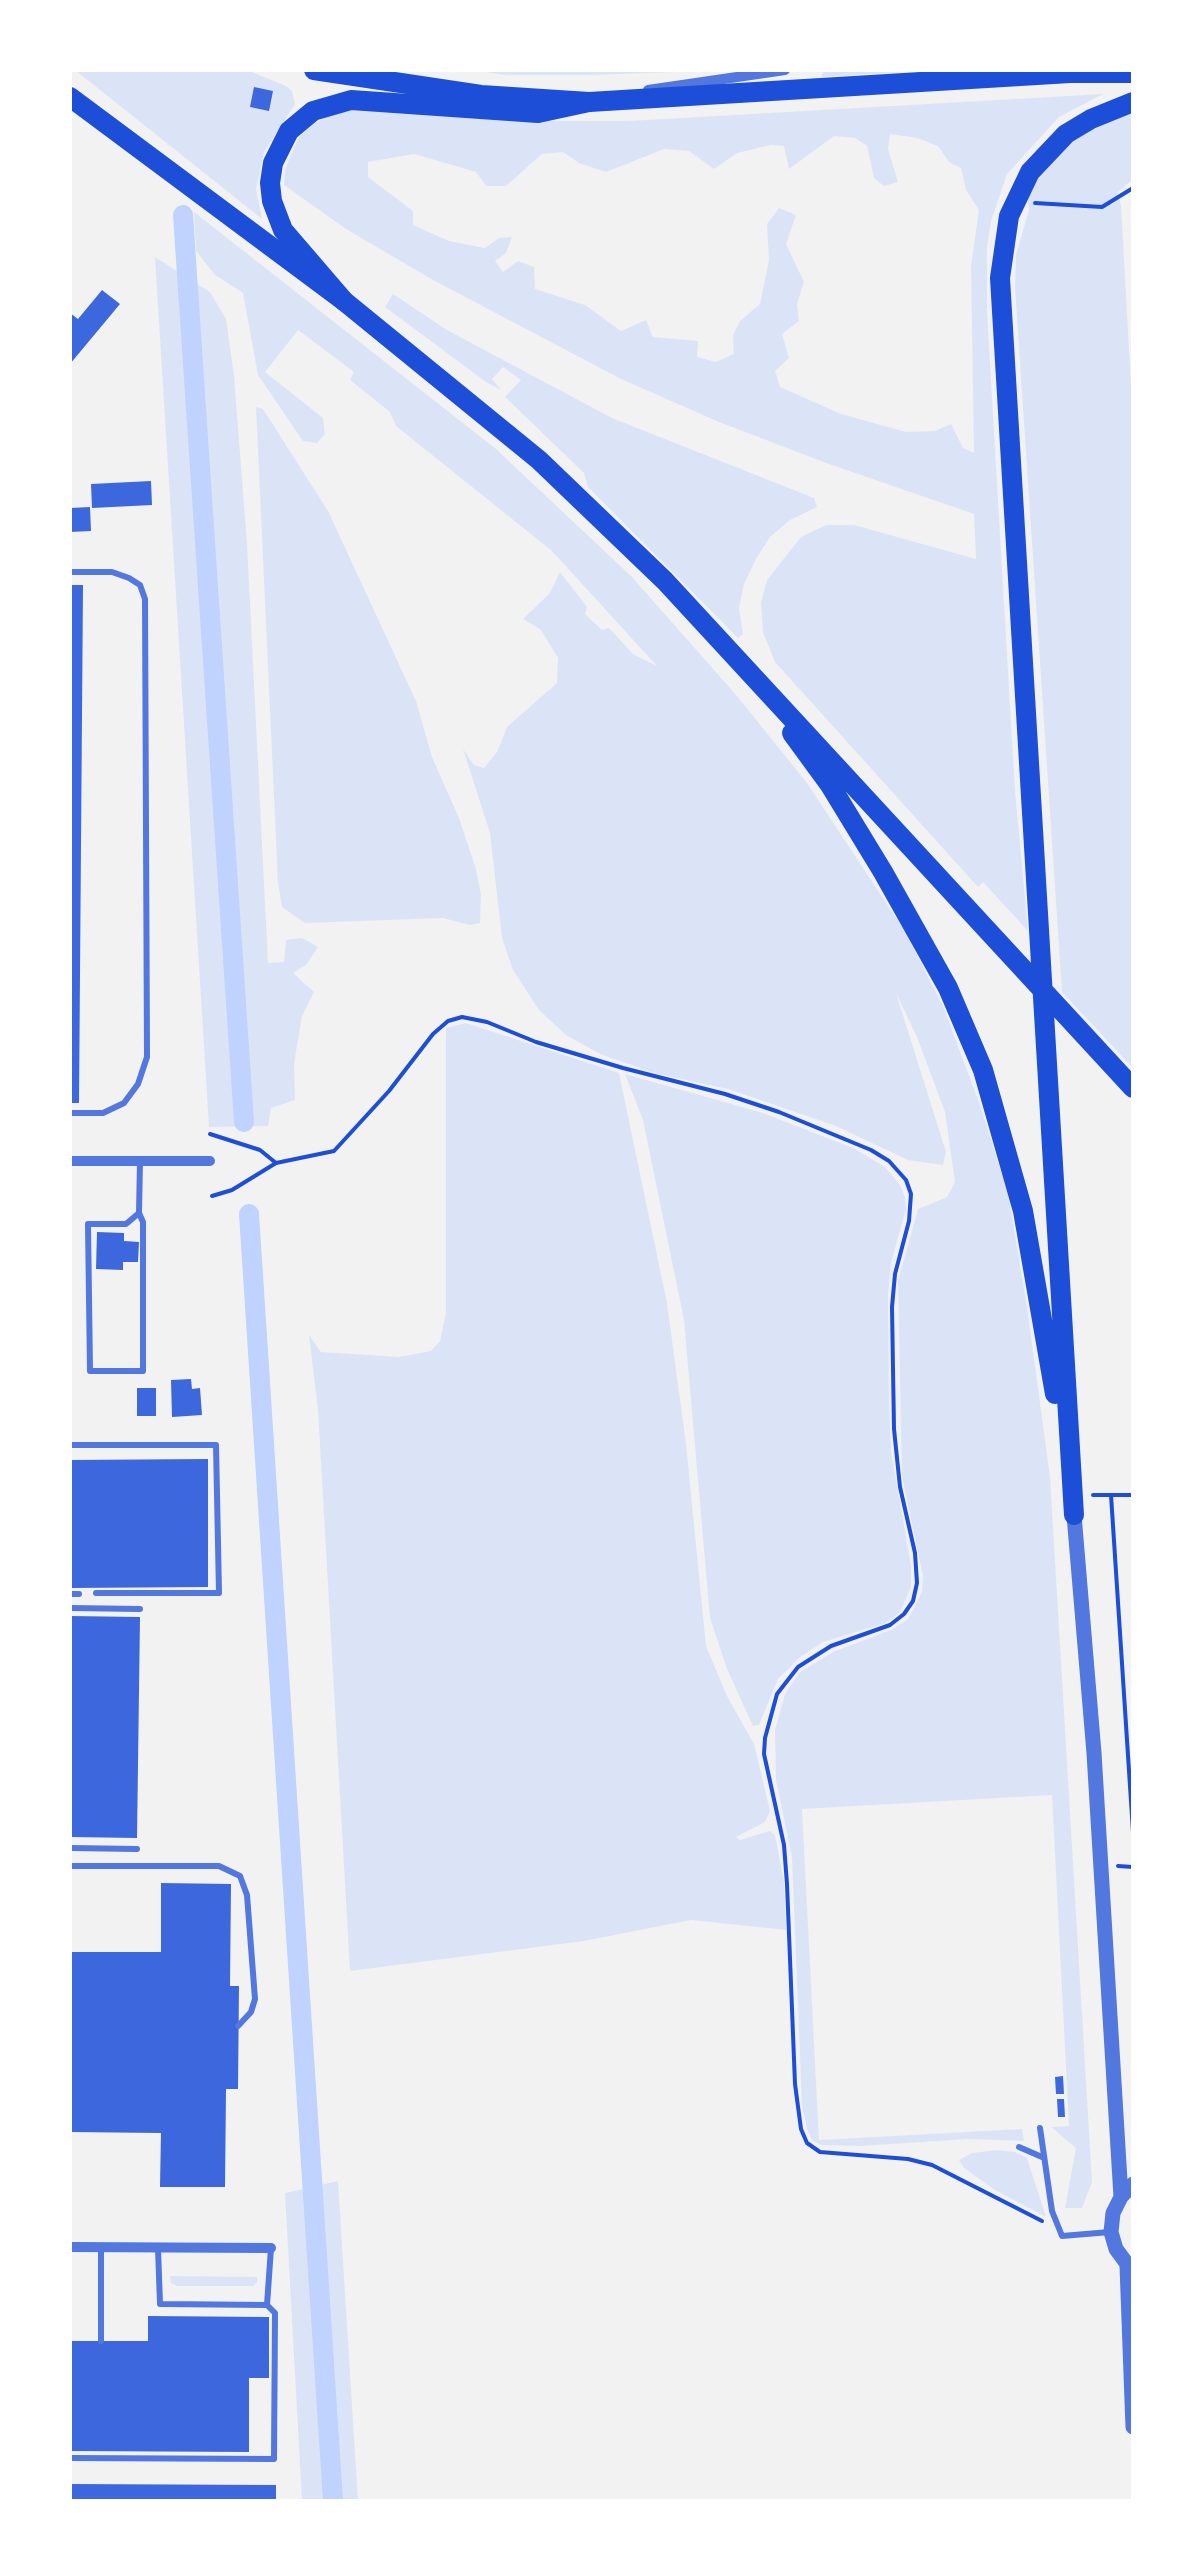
<!DOCTYPE html>
<style>
body{margin:0}
#map{position:relative;width:1203px;height:2571px;overflow:hidden;background:#f2f2f2;font-family:"Varela Round",sans-serif}
canvas{display:block}
.frame{position:absolute;inset:0;border:72px solid #fff;pointer-events:none}
</style>
<div id="map">
<canvas width="1203" height="2571"></canvas>
<div class="frame"></div>
</div>
<script>
const c = document.querySelector('canvas').getContext('2d');
c.lineJoin = 'round';
function fillPath(path, color) { c.fillStyle = color; c.fill(path, 'evenodd'); }
const poly = rows => new Path2D(rows.map(r => 'M' + r).join(''));
function strokePath(path, color, width, dash) { c.strokeStyle = color; c.lineWidth = width; c.lineCap = dash ? 'butt' : 'round'; c.setLineDash(dash || []); c.stroke(path); }
fillPath(poly([
 [75,70,247,70,286,86,292,91,295,104,264,152,256,189,262,219],
 [473,70,727,70,592,75,505,75],
 [824,70,933,70,821,77],
 [1103,94,1059,117,1007,174,991,221,987,247,987,312,1015,791,1028,931,983,882,978,887,775,662,763,632,761,603,767,580,801,537,826,525,854,525,976,559,974,514,826,463,719,422,621,379,433,280,346,229,284,185,285,169,299,137,315,123,334,114,358,108,531,121,629,121],
 [890,134,917,138,938,146,949,162,961,168,966,190,979,210,971,266,974,453,963,448,951,424,935,431,906,432,841,414,780,387,775,371,789,358,782,334,799,321,797,304,804,282,786,244,796,215,779,208,767,224,769,260,760,304,740,321,733,335,734,354,716,362,697,357,698,341,653,337,646,320,621,331,585,305,535,289,534,267,518,261,503,272,495,261,506,253,512,237,499,238,485,248,449,241,413,225,413,211,368,177,368,162,414,154,476,172,486,186,506,186,542,154,563,152,579,163,606,172,664,149,689,151,714,169,737,153,771,145,784,146,789,169,834,136,855,138,867,146,874,178,884,186,898,182,888,149],
 [1133,113,1133,179,1117,193,1121,205,1133,422,1133,1068,1062,992,1015,287,1016,255,1029,210,1027,194,1045,165,1058,152,1097,126],
 [194,212,496,449,632,577,737,696,807,783,904,930,943,1006,980,1105,1008,1194,1027,1307,1050,1477,1092,2182,1082,2208,1065,2208,1076,2148,1051,2127,1069,2126,1052,1795,802,1809,819,2140,1022,2129,1024,2141,968,2139,861,2146,821,2145,813,2141,807,2129,802,2105,792,1857,776,1780,775,1730,785,1694,800,1672,833,1652,893,1629,908,1619,922,1592,923,1576,902,1476,898,1281,918,1209,947,1197,955,1182,945,1112,917,1037,896,993,946,1152,943,1165,908,1160,836,1126,728,1089,654,1073,600,1054,566,1035,539,1010,513,970,502,938,490,833,463,749,474,765,484,768,497,752,507,727,557,683,558,658,541,630,523,619,550,593,560,572,587,607,585,614,602,630,609,628,633,654,657,666,552,551,396,426,390,412,350,380,354,372,298,330,265,372,323,418,325,434,317,443,303,441,258,375,243,293,215,275,196,251],
 [155,257,210,292,226,319,234,376,247,543,268,963,284,962,286,940,302,938,318,947,306,965,293,973,314,992,302,1016,294,1064,295,1100,271,1108,268,1126,209,1127],
 [393,294,447,330,612,418,814,498,817,507,790,520,770,537,757,557,744,584,739,608,743,634,738,638,588,487,584,473,505,397,521,380,503,367,492,379,501,390,486,382,385,307],
 [256,407,263,409,328,511,416,701,432,757,459,818,476,869,481,895,480,923,470,925,443,918,305,923,282,907,278,883],
 [466,1023,619,1073,667,1303,686,1444,706,1646,727,1696,754,1744,770,1811,765,1822,736,1837,740,1840,770,1831,775,1835,784,1883,786,1930,691,1920,584,1941,350,1971,318,1410,309,1335,321,1352,399,1357,431,1351,440,1341,446,1313,446,1028],
 [625,1074,763,1113,853,1148,885,1167,900,1185,905,1197,906,1209,891,1263,888,1295,889,1406,891,1452,911,1566,911,1587,900,1612,886,1623,823,1642,799,1658,778,1679,759,1725,753,1726,727,1669,710,1618,684,1320,643,1120],
 [997,2150,1015,2152,1027,2158,1046,2217,995,2190,964,2168,959,2160,972,2153],
 [338,2181,358,2501,302,2501,285,2193],
 [170,2276,257,2277,257,2282,253,2286,177,2286,171,2283]
]), '#dbe4f7');
strokePath(poly([
 [183,215,244,1122],
 [249,1214,333,2501]
]), '#bfd3fe', 20);
fillPath(poly([
 [254,87,273,91,269,111,250,107],
 [102,290,120,304,70,364,70,313,78,319],
 [151,481,152,505,92,508,91,484],
 [90,507,91,531,70,532,70,508],
 [70,585,83,585,79,1103,70,1103],
 [97,1232,124,1233,124,1241,139,1242,138,1262,123,1262,123,1270,96,1269],
 [191,1379,192,1389,200,1388,202,1415,172,1417,171,1380],
 [137,1388,156,1388,156,1416,137,1416],
 [208,1459,208,1587,70,1588,70,1460],
 [70,1616,140,1617,137,1838,70,1837],
 [161,1883,231,1884,230,1986,239,1986,238,2089,226,2089,225,2187,160,2187,161,2133,70,2132,70,1952,161,1952],
 [1063,2076,1064,2094,1056,2094,1055,2077],
 [1057,2099,1064,2099,1065,2117,1058,2117],
 [148,2316,269,2317,269,2378,249,2378,249,2452,70,2451,70,2341,148,2341],
 [70,2484,276,2485,276,2501,70,2501]
]), '#3d67dc');
strokePath(poly([
 [1035,203,1102,207,1133,188],
 [210,1134,260,1150,276,1163],
 [212,1196,232,1190,276,1163,334,1151,389,1091,433,1034,448,1021,462,1017,487,1022,536,1042,623,1068,725,1094,779,1112,871,1150,889,1161,906,1180,911,1194,909,1221,895,1274,892,1307,894,1429,900,1487,915,1553,917,1583,913,1601,904,1614,890,1625,831,1646,798,1667,777,1694,765,1738,764,1754,784,1845,787,1884,795,2084,801,2129,807,2143,820,2152,908,2159,932,2165,1042,2221],
 [1093,1495,1133,1495],
 [1111,1495,1133,1832],
 [1118,1866,1133,1867]
]), '#1d4ed8', 4);
strokePath(poly([
 [70,572,112,572,129,578,140,585,145,599,147,1057,138,1084,124,1103,103,1113,70,1113],
 [139,1213,143,1222,143,1371,90,1371,88,1224,126,1224,139,1213,140,1161],
 [70,1445,216,1445,219,1593,96,1593],
 [70,1594,79,1594],
 [70,1608,140,1609],
 [70,1848,137,1849],
 [70,1866,219,1866,240,1876,247,1895,255,1999,251,2012,238,2026],
 [1040,2128,1052,2211,1062,2236,1110,2232],
 [1019,2147,1042,2157],
 [101,2248,101,2341],
 [158,2248,160,2304,267,2305],
 [70,2458,274,2459,275,2313,267,2305,271,2248]
]), '#5277de', 6);
strokePath(poly([
 [648,90,785,70],
 [70,1161,210,1161],
 [70,2247,271,2248]
]), '#5277de', 10);
strokePath(poly([
 [1074,1515,1094,1753,1121,2197],
 [1133,2184,1121,2197,1113,2213,1111,2232,1116,2249,1133,2272],
 [1127,2266,1133,2427]
]), '#5277de', 15);
strokePath(poly([
 [1133,73,1070,73,589,102,538,113,351,100,313,111,289,131,273,163,270,183,272,201,283,230,344,301,539,460,665,581,1133,1088],
 [792,733,830,785,883,872,948,988,983,1070,1023,1211,1055,1394],
 [1074,1515,1000,278,1009,216,1030,172,1066,134,1091,119,1133,102]
]), '#1d4ed8', 20);
strokePath(poly([
 [314,70,481,95,589,102],
 [70,97,344,301]
]), '#1d4ed8', 20);
</script>
